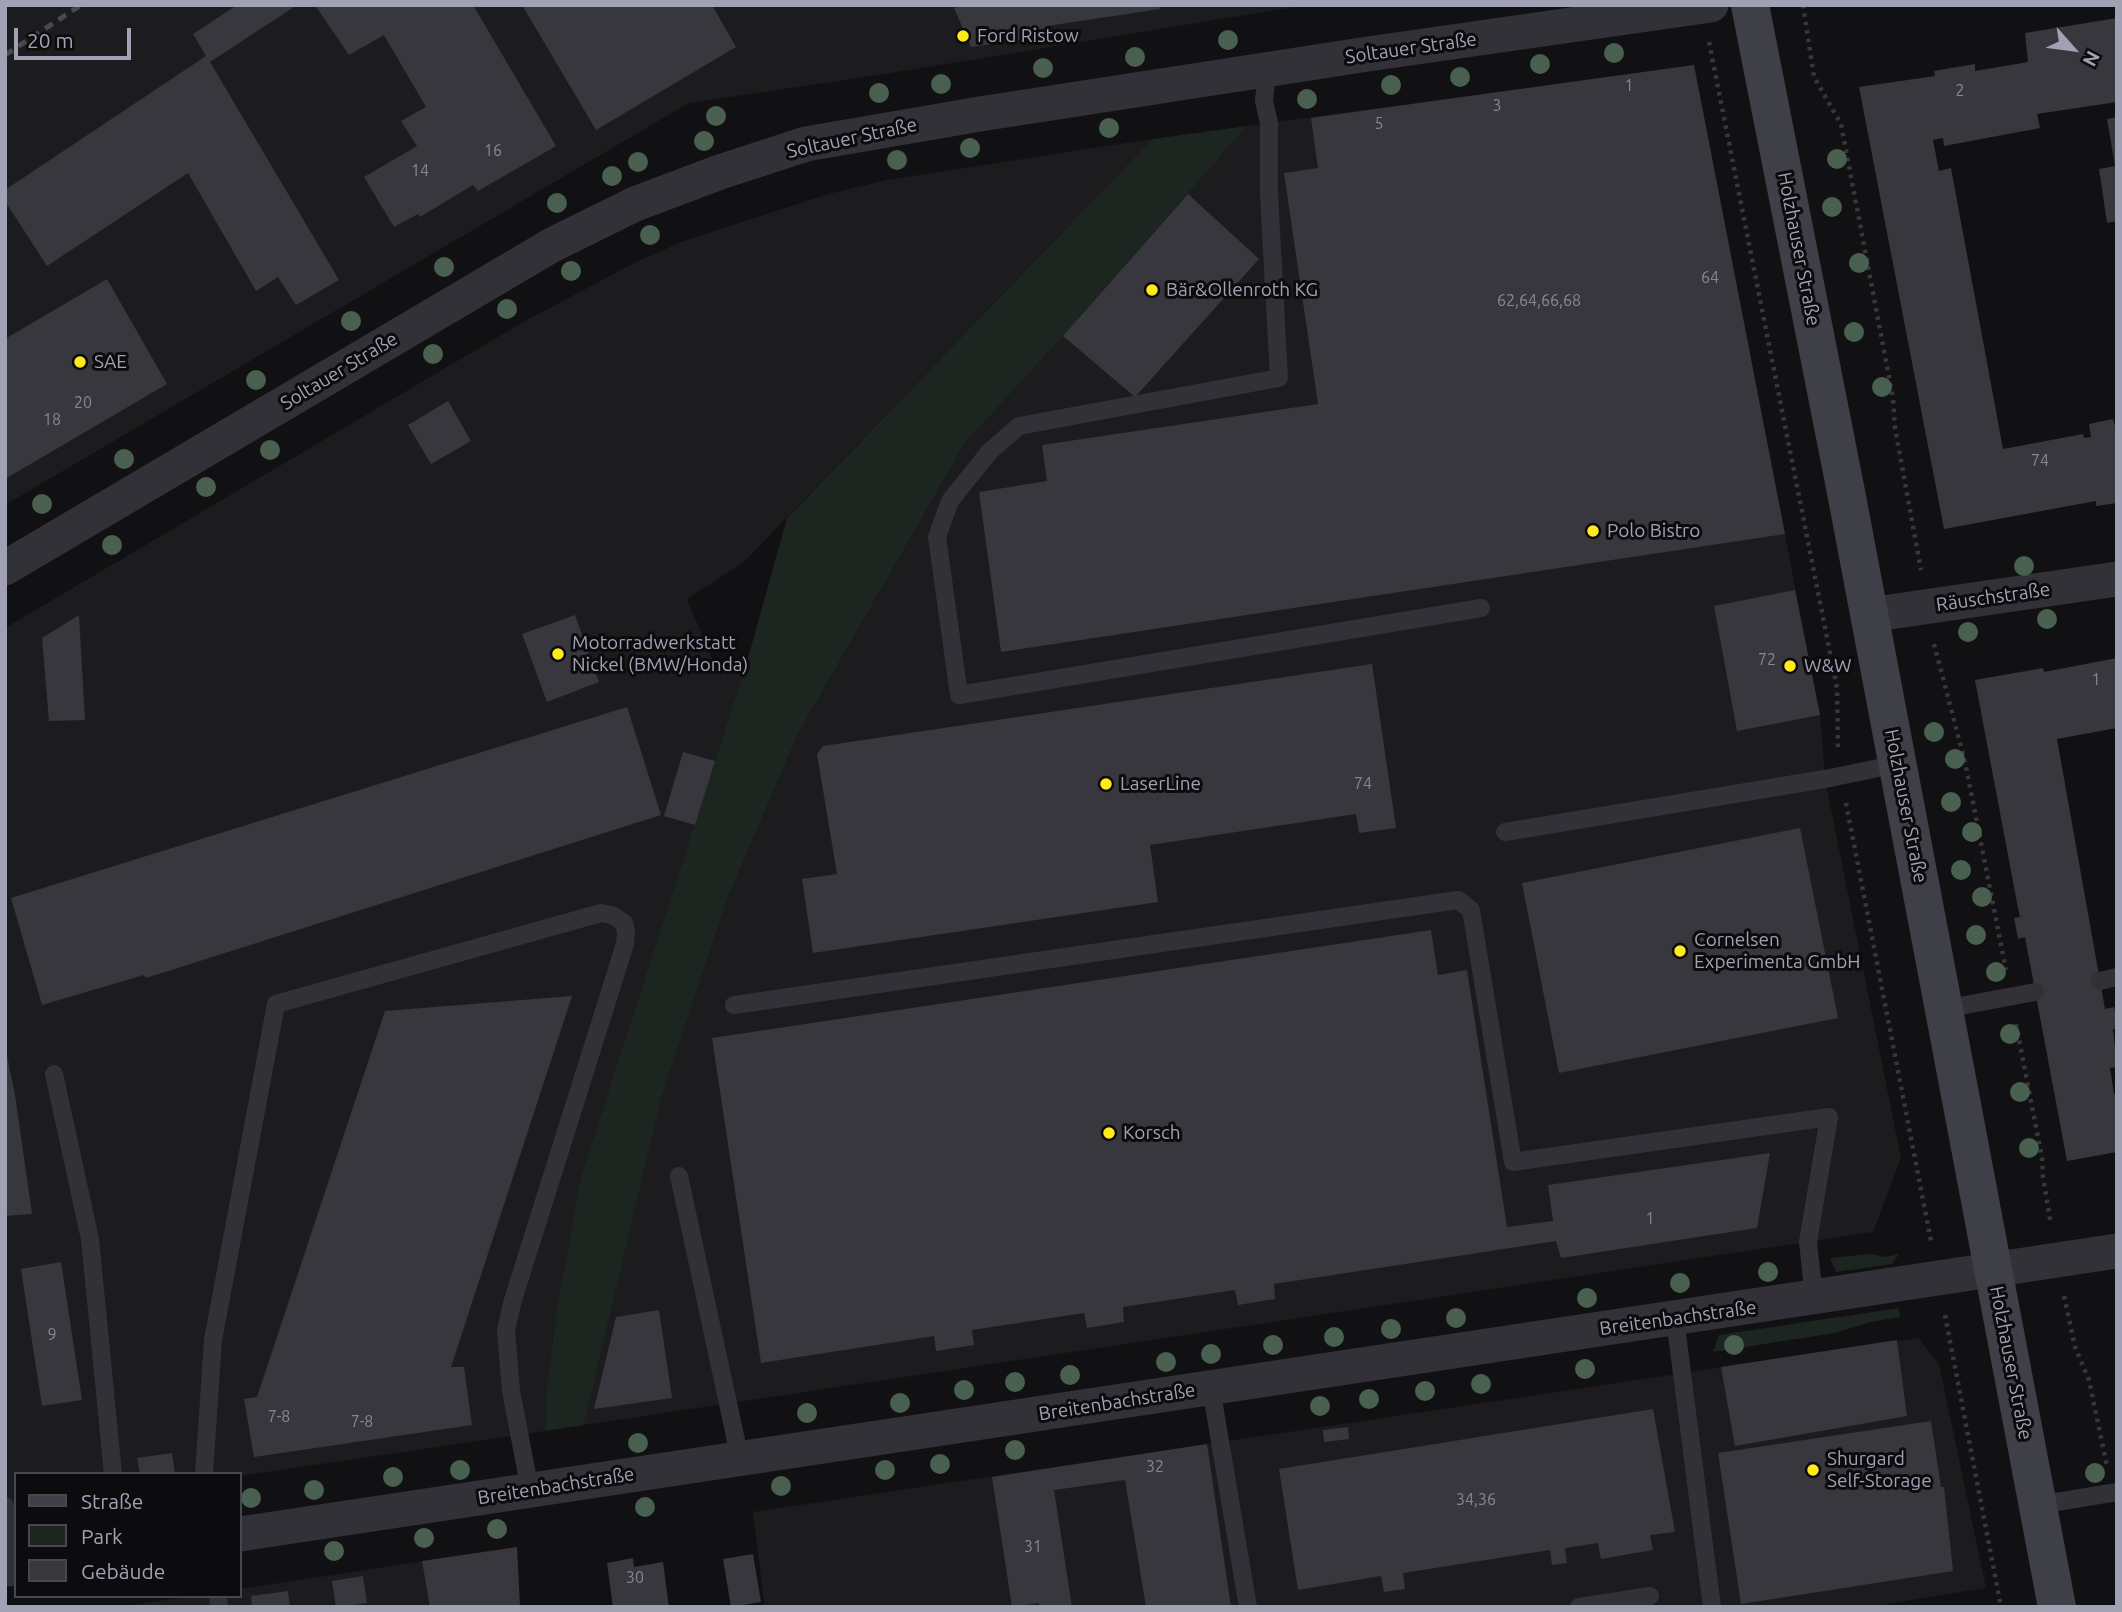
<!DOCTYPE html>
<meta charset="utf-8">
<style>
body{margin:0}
#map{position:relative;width:2122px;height:1612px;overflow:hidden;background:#111012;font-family:Ubuntu,sans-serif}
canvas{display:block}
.frame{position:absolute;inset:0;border:7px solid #a0a2b4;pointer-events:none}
.legend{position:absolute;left:14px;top:1472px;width:228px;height:126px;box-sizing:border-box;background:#0c0b0d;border:2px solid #474750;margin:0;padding:9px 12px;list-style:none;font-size:21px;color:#a0a2b4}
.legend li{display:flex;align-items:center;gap:14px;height:35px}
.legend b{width:35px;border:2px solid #474750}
.north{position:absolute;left:2038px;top:14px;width:70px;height:70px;-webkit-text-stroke:5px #0c0b0d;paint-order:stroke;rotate:118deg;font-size:19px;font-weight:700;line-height:28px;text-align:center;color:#a0a2b4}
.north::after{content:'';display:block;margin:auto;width:24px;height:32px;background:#a0a2b4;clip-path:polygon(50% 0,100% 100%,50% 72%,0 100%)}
.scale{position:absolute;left:14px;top:28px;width:117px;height:32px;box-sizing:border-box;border:4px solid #a0a2b4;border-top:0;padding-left:9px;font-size:21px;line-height:24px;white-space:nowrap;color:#a0a2b4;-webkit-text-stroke:5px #0c0b0d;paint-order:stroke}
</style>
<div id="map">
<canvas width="2122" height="1612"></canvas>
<div class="frame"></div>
<ul class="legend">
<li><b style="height:9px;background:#3f3f47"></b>Straße</li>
<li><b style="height:19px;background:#1c251f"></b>Park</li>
<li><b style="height:19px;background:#38373d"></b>Gebäude</li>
</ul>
<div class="north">N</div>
<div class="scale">20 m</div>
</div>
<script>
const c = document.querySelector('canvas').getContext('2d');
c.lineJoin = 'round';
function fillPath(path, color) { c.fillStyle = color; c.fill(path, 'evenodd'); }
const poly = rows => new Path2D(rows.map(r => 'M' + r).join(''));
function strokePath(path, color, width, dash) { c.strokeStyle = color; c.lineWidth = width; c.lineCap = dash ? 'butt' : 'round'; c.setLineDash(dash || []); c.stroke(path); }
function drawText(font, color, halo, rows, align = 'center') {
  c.font = font + ' Ubuntu,sans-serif'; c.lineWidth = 6; c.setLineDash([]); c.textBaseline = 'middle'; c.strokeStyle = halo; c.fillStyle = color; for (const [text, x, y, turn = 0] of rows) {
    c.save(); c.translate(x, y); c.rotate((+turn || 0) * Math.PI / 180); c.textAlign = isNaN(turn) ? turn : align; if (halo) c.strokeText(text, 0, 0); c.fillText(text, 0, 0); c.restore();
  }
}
fillPath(poly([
 [5,5,1307,5,885,74,689,103,5,505],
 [1694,65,1820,715,1825,779,1901,1158,1873,1232,584,1425,661,1100,728,897,799,732,965,443,1063,336,1247,126],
 [1152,139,745,561,687,599,714,663,748,658,581,1176,557,1308,547,1387,545,1431,240,1476,240,1474,16,1474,16,1510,5,1512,5,628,525,321,640,260,684,241,828,194,887,180],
 [1918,1338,1939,1364,1986,1588,1869,1607,762,1607,764,1603,753,1512],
 [517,1547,520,1607,120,1607,190,1596,240,1596,240,1589]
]), '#1c1c1f');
fillPath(poly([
 [1247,126,1063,336,965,443,799,732,728,897,661,1100,584,1425,545,1431,547,1387,557,1308,581,1176,748,658,787,518,1152,139],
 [1870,1254,1885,1257,1899,1254,1892,1264,1836,1272,1830,1258],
 [1899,1308,1900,1317,1871,1322,1835,1333,1713,1352,1719,1335]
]), '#1c251f');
fillPath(poly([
 [237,5,297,5,210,62,339,280,296,305,278,277,256,291,188,173,47,266,5,201,5,190,206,56,193,34],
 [315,5,473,5,556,146,478,191,473,185,420,217,418,214,394,227,364,177,417,146,401,121,426,107,384,35,349,55],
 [522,5,712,5,736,47,596,130],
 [959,5,1159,5,1160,9,1047,26,1048,36,971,47,954,8],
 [2117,18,2117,102,2037,114,2040,128,1944,146,1943,138,1933,140,1939,171,1951,168,2003,449,2083,434,2084,438,2091,437,2089,424,2113,419,2117,432,2117,503,2096,506,2096,501,1944,529,1859,87,1935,76,1934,71,1975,64,1975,71,2028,62,2025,33],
 [1694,65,1785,534,1001,652,979,492,1047,481,1042,445,1318,404,1284,173,1318,168,1311,118],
 [2117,117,2117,221,2107,223,2099,169,2115,166,2107,119],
 [1188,194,1259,259,1135,397,1063,336],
 [107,279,167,384,5,479,5,339],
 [448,401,471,441,431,464,408,425],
 [1795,590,1820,715,1737,731,1714,606],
 [79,615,85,720,49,721,42,638],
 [575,615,599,682,547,702,522,634],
 [2117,658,2117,728,2057,739,2105,1009,2114,1007,2117,1020,2117,1029,2113,1029,2117,1067,2110,1068,2114,1094,2117,1094,2117,1152,2067,1161,2025,937,2018,939,2014,918,2020,917,2017,903,1975,680,2043,668,2044,672],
 [1372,664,1396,828,1359,833,1356,814,1150,845,1158,902,813,953,802,879,837,874,817,754,823,746],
 [627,707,661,815,146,978,144,975,42,1005,11,898],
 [683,752,715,761,695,825,664,816],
 [1800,828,1838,1018,1559,1073,1522,883],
 [1431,930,1438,975,1467,970,1507,1227,1553,1221,1548,1185,1770,1153,1757,1228,1561,1258,1556,1241,1274,1284,1275,1299,1238,1305,1235,1290,1123,1307,1124,1322,1087,1328,1084,1313,972,1330,974,1345,936,1351,934,1336,761,1363,712,1038],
 [572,996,451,1367,464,1367,472,1425,254,1457,244,1399,257,1397,385,1011],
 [5,1046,15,1095,32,1214,5,1216],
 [61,1262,82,1400,42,1406,21,1269],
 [659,1310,672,1398,594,1409,616,1317],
 [1897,1340,1907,1416,1735,1446,1721,1367],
 [1653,1409,1675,1532,1650,1535,1653,1550,1601,1559,1598,1543,1565,1548,1567,1563,1552,1565,1550,1550,1403,1573,1405,1589,1384,1592,1381,1576,1298,1590,1279,1469],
 [1931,1421,1941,1487,1944,1487,1953,1571,1741,1604,1718,1453],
 [1348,1427,1349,1439,1324,1442,1323,1430],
 [1207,1444,1231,1607,1146,1607,1125,1480,1054,1490,1072,1607,1039,1607,1039,1603,1012,1607,992,1477],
 [172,1453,175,1474,140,1474,137,1458],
 [517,1547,520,1607,430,1607,422,1561],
 [753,1554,761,1602,731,1607,723,1559],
 [633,1558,634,1567,663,1562,669,1607,613,1607,607,1563],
 [363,1576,367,1603,336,1607,332,1581],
 [288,1591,290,1607,252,1607,251,1596]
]), '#38373d');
strokePath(poly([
 [1803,5,1814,77,1841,124,1893,398,1895,428,1921,570],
 [1709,42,1837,688,1838,749],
 [1934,644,1965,762,2006,970],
 [1846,803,1931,1241],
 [2016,1024,2042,1158,2043,1177,2051,1225],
 [2064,1296,2075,1347,2089,1380,2107,1466],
 [1945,1315,2001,1607]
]), '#37373e', 4.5, [3.5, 5]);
strokePath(poly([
 [1267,69,1264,101,1269,123,1269,194,1279,378,1019,426,990,451,950,501,937,537,959,695,1481,608],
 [1505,832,1825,779,1898,764],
 [2100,981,2117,977],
 [734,1005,1458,900,1471,910,1513,1162,1829,1117,1808,1242,1814,1298],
 [1944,1009,2035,992],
 [54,1074,90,1239,113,1474],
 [679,1176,740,1459],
 [1675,1319,1712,1607],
 [1211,1388,1248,1607],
 [204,1474,213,1340,276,1004,601,913,612,915,624,923,626,932,625,944,513,1300,506,1330,511,1391,530,1490],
 [2038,1505,2117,1492],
 [5,1506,15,1568],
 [218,1596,219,1607],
 [1579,1607,1650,1596]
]), '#323137', 18);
strokePath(poly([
 [5,568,552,245,635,204,720,172,806,144,980,114,1368,54,1711,5],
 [1869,615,2117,579],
 [240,1534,2117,1251],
 [5,1569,16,1568]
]), '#323137', 35);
strokePath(poly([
 [1750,5,1846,492,2057,1607]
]), '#3f3f47', 38);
strokePath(poly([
 [5,55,81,5]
]), '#484851', 5, [9, 7]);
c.fillStyle = '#496050';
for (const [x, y] of [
 [1228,40],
 [1614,53],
 [1135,57],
 [1540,64],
 [1043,68],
 [1460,77],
 [941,84],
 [1391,85],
 [879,93],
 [1307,99],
 [716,116],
 [1109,128],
 [704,141],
 [970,148],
 [1837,159],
 [897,160],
 [638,162],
 [612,176],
 [557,203],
 [1832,207],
 [650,235],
 [1859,263],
 [444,267],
 [571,271],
 [507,309],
 [351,321],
 [1854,332],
 [433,354],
 [256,380],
 [1882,387],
 [270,450],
 [124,459],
 [206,487],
 [42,504],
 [112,545],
 [2024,566],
 [2047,619],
 [1968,632],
 [1934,732],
 [1955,759],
 [1951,802],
 [1972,832],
 [1961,870],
 [1982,897],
 [1976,935],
 [1996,972],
 [2010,1034],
 [2020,1092],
 [2029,1148],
 [1768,1272],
 [1680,1283],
 [1587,1298],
 [1456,1318],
 [1391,1329],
 [1334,1337],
 [1273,1345],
 [1734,1345],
 [1211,1354],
 [1166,1362],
 [1585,1369],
 [1070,1375],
 [1015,1382],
 [1481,1384],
 [964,1390],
 [1425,1391],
 [1369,1399],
 [900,1403],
 [1320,1406],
 [807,1413],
 [638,1443],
 [1015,1450],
 [940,1464],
 [460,1470],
 [885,1470],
 [2095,1473],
 [393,1477],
 [781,1486],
 [314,1490],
 [251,1498],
 [645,1507],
 [497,1529],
 [424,1538],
 [334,1551]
]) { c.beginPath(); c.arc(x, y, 10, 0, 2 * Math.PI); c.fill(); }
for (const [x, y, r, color] of [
 [963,36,7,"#ffea1c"],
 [1152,290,7,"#ffea1c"],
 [80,362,7,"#ffea1c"],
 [1593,531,7,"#ffea1c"],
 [558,654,7,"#ffea1c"],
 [1790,666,7,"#ffea1c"],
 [1106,784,7,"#ffea1c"],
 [1680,951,7,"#ffea1c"],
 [1109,1133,7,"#ffea1c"],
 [1813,1470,7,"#ffea1c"]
]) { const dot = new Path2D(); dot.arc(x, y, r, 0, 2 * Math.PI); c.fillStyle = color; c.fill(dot); strokePath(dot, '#0c0b0d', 2.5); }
drawText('16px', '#868796', null, [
 ["1",1629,86],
 ["2",1960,91],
 ["3",1497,106],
 ["5",1379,124],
 ["16",493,151],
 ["14",420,171],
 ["64",1710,278],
 ["62,64,66,68",1539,301],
 ["20",83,403],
 ["18",52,420],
 ["74",2040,461],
 ["72",1767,660],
 ["1",2096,680],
 ["74",1363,784],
 ["1",1650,1219],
 ["9",52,1335],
 ["7-8",279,1417],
 ["7-8",362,1422],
 ["32",1155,1467],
 ["34,36",1476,1500],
 ["31",1033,1547],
 ["30",635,1578]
]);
drawText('19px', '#a0a2b4', '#0c0b0d', [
 ["Ford Ristow",977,36],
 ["Bär&Ollenroth KG",1166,290],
 ["SAE",94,362],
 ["Polo Bistro",1607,531],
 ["Motorradwerkstatt",572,643],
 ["Nickel (BMW/Honda)",572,665],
 ["W&W",1804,666],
 ["LaserLine",1120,784],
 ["Cornelsen",1694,940],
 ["Experimenta GmbH",1694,962],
 ["Korsch",1123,1133],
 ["Shurgard",1827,1459],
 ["Self-Storage",1827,1481]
], 'left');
drawText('19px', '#a0a2b4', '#0c0b0d', [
 ["Soltauer Straße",1411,48,-8],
 ["Soltauer Straße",852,138,-12],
 ["Holzhauser Straße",1799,249,79],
 ["Soltauer Straße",339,371,-31],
 ["Räuschstraße",1993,597,-8],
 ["Holzhauser Straße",1906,806,79],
 ["Breitenbachstraße",1678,1318,-8],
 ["Holzhauser Straße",2011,1363,79],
 ["Breitenbachstraße",1117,1402,-9],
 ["Breitenbachstraße",556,1486,-9]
]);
</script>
